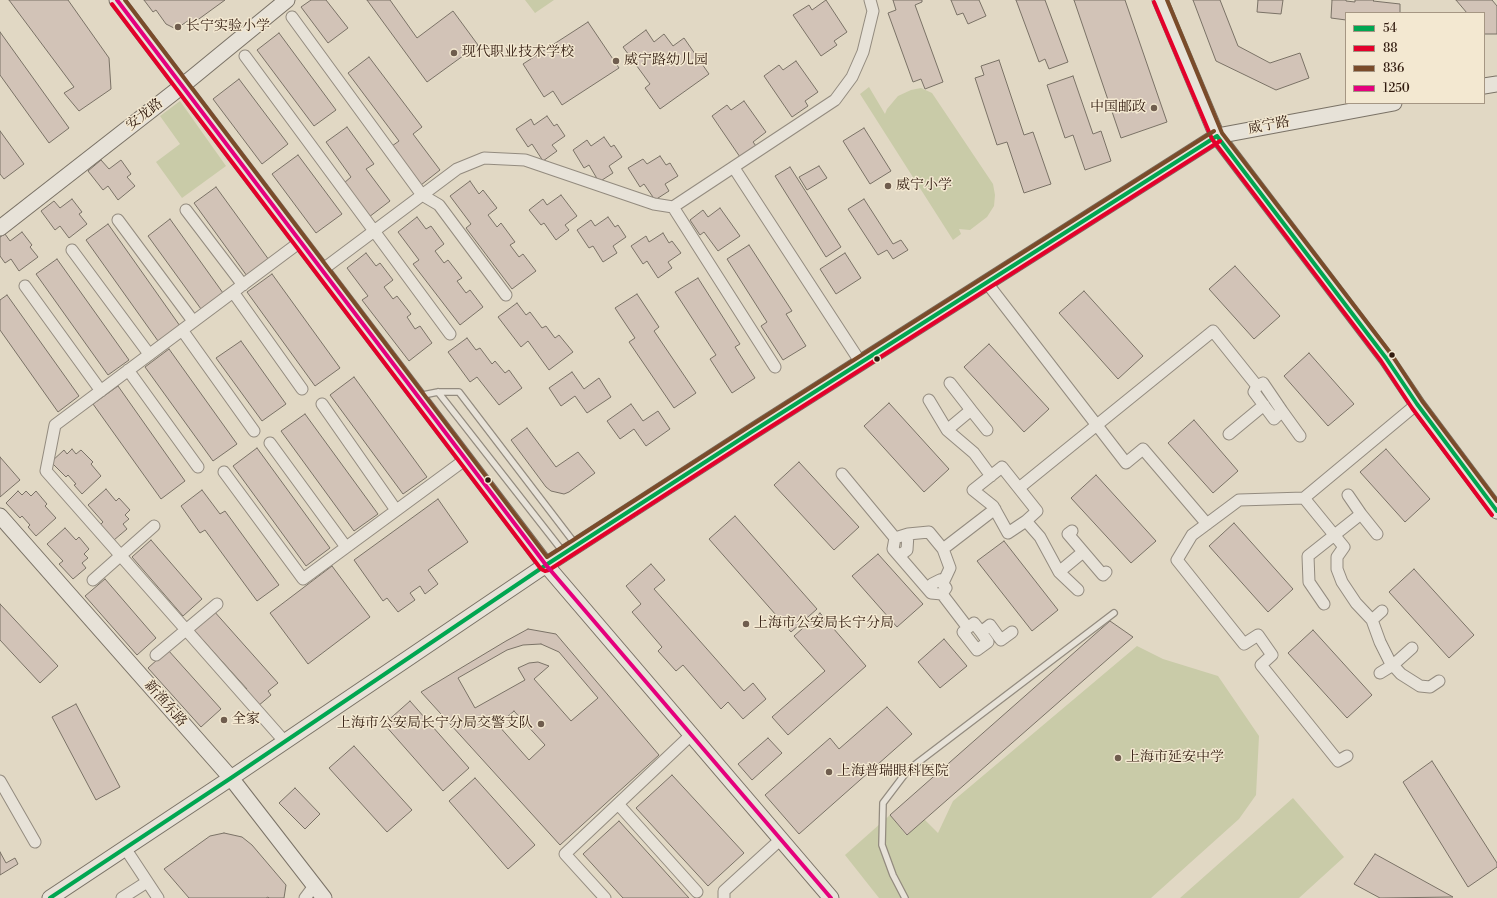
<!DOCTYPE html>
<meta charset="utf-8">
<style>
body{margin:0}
#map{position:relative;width:1497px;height:898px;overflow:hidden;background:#e1d8c4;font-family:"Libre Bodoni",serif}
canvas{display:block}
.legend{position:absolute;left:1345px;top:12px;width:140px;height:92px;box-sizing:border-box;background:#f3e8d1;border:1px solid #a59683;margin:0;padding:5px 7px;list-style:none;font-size:12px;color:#311b0f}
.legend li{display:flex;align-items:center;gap:8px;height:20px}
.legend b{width:20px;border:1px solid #a59683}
</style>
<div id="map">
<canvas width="1497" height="898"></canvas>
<ul class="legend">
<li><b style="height:5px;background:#00a651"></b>54</li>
<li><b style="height:5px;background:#e4002b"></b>88</li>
<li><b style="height:5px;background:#7a4b2a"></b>836</li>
<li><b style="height:5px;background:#e5007d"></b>1250</li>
</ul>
</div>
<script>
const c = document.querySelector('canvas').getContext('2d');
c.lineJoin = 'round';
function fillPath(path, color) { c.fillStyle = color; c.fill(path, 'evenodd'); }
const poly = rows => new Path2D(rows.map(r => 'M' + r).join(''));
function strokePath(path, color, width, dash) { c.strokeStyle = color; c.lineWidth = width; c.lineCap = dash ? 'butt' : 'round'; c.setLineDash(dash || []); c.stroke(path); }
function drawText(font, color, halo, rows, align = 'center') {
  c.font = font + ' "Libre Bodoni","Noto Serif SC",serif'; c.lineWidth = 3; c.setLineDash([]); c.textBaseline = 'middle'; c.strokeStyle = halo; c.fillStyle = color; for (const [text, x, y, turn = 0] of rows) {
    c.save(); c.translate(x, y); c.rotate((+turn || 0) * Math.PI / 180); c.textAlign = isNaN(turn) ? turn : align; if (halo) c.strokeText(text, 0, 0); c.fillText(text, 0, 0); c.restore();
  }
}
fillPath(poly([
 [525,0,554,0,535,13],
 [869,87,885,114,887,109,898,96,911,90,921,88,932,93,993,184,995,195,994,206,987,217,970,230,959,229,961,234,953,240,860,94],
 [180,101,226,166,182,198,156,162,180,144,160,116],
 [1137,646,1163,659,1218,676,1259,736,1256,795,1239,819,1151,898,879,898,845,855,890,815,906,835,924,819,938,833,953,801],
 [1293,798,1344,857,1299,898,1180,898]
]), '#c9cba8');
const building = poly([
 [9,0,68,0,109,58,111,89,79,111,64,93,74,87,9,0],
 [144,0,225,0,192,24,189,20,176,29,166,24,156,10,153,12,144,0],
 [311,0,326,0,348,28,328,43,301,7,311,0],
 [367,0,390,0,417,38,453,11,478,45,427,82,367,0],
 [826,0,847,32,834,41,837,45,821,56,793,15,809,5,812,10,826,0],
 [893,0,922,0,922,2,915,5,943,82,925,89,921,79,913,82,888,13,896,10,893,0],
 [951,0,979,0,986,16,968,24,963,13,957,15,951,0],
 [1016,0,1045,0,1068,62,1049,69,1045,59,1039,62,1016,0],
 [1074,0,1125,0,1167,122,1121,138,1074,0],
 [1193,0,1220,0,1238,46,1270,63,1300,53,1309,78,1276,90,1216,61,1193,0],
 [1258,0,1283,0,1281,14,1257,12,1258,0],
 [1332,0,1346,0,1346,1,1355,2,1355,0,1374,0,1373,1,1400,4,1400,13,1346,13,1346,20,1331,18,1332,0],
 [1456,0,1492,0,1497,6,1497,34,1484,34,1484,13,1467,13,1456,0],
 [588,22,619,68,562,105,553,91,544,97,523,64,588,22],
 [646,30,654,42,664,34,673,46,684,38,709,74,660,109,645,88,650,84,623,47,646,30],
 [0,32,69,128,49,143,0,75,0,32],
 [279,33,336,110,314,126,257,50,279,33],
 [369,57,422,127,413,134,440,170,421,185,392,146,399,141,348,73,369,57],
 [999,60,1024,135,1033,132,1051,184,1024,193,1007,142,997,145,975,78,984,75,981,66,999,60],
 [796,61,818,92,805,101,808,106,792,117,764,76,779,65,783,70,796,61],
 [1073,76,1093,134,1101,131,1111,161,1085,170,1073,135,1065,138,1047,85,1073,76],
 [239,79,288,144,262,164,213,99,239,79],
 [744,101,766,132,753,142,756,146,740,157,712,116,727,105,731,110,744,101],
 [547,116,554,126,557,124,565,136,552,145,557,151,543,161,532,144,528,147,516,129,531,119,534,125,547,116],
 [347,127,374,164,366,169,390,201,369,217,344,183,351,177,326,142,347,127],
 [864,128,891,171,870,184,843,141,864,128],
 [0,131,24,164,4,179,0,174,0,131],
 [604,137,611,147,614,145,622,157,609,166,613,173,599,182,589,165,584,168,573,150,587,140,591,146,604,137],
 [298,155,342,214,316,233,272,174,298,155],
 [660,156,666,165,670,163,678,176,665,184,669,191,655,200,644,184,640,187,628,168,643,159,647,164,660,156],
 [101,160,109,169,121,160,131,174,127,177,135,186,118,200,108,186,103,190,88,171,101,160],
 [819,166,827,178,807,190,799,177,819,166],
 [790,167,841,247,826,257,775,176,790,167],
 [470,181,479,194,483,190,497,208,488,215,497,227,501,223,515,242,510,245,519,257,523,254,536,271,512,289,466,228,471,224,450,196,470,181],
 [216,187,269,260,247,276,194,203,216,187],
 [561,195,577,216,565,225,569,230,556,240,544,223,541,225,529,210,543,199,547,205,561,195],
 [72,199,82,212,79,214,87,224,69,238,60,226,55,230,41,211,54,201,60,208,72,199],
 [864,199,893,244,901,240,908,250,893,259,887,250,878,255,848,209,864,199],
 [720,208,740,236,718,251,704,232,700,235,690,220,703,210,708,217,720,208],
 [417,217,426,229,431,226,444,244,435,251,444,263,448,260,462,278,457,281,466,293,470,290,483,307,460,325,413,264,419,260,398,232,417,217],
 [608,217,615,227,618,225,626,237,613,246,617,253,603,262,593,246,589,248,577,230,591,220,595,226,608,217],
 [170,219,223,293,201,309,148,236,170,219],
 [108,224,180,326,158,341,86,240,108,224],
 [22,232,32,245,30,247,38,257,19,271,11,259,5,263,0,256,0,237,5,234,10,241,22,232],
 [663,233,669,243,672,241,681,253,668,262,672,268,658,278,647,261,643,264,631,246,646,236,649,242,663,233],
 [749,245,792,311,786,314,806,346,783,360,761,326,767,322,727,259,749,245],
 [366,253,376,266,380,263,393,280,384,287,393,299,397,296,411,314,407,317,415,329,420,326,432,343,409,361,362,300,368,296,347,268,366,253],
 [845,253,861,278,836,294,820,269,845,253],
 [57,259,129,360,108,375,36,274,57,259],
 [1235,266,1280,316,1254,339,1209,289,1235,266],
 [272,274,340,368,315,386,247,292,272,274],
 [698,278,740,344,735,347,755,378,732,393,710,359,716,355,675,292,698,278],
 [1084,291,1143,356,1118,379,1059,313,1084,291],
 [637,294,659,327,654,331,696,393,674,408,629,342,635,338,615,308,637,294],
 [7,295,79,396,58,412,0,330,0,300,7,295],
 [517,303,526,315,530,312,542,328,546,326,555,338,559,335,573,352,549,370,528,341,521,347,498,317,517,303],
 [467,338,476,350,480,348,492,364,495,361,505,373,509,370,522,388,499,405,477,377,470,382,448,352,467,338],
 [241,341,286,404,262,421,216,358,241,341],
 [989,344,1049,409,1024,432,964,367,989,344],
 [169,349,237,444,213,461,145,367,169,349],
 [1309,353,1354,404,1328,426,1284,376,1309,353],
 [572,372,584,389,599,378,611,397,587,413,575,396,561,406,549,388,572,372],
 [354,377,427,477,403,494,330,395,354,377],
 [118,386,185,481,161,499,93,404,118,386],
 [889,403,949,469,924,492,864,426,889,403],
 [631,404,643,421,658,411,670,429,646,446,634,429,620,439,607,421,631,404],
 [305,414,378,514,354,531,281,431,305,414],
 [1194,420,1238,471,1213,493,1168,443,1194,420],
 [527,428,556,467,578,452,595,473,569,492,564,494,551,491,546,487,511,440,527,428],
 [257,448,330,548,306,566,233,466,257,448],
 [72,449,76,454,81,450,93,462,91,464,101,476,82,494,74,485,76,484,68,475,66,477,51,462,64,450,67,454,72,449],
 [1386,449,1430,499,1405,522,1360,472,1386,449],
 [0,457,20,480,0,497,0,457],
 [799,462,859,527,834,550,774,485,799,462],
 [1096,475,1156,541,1131,563,1071,498,1096,475],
 [106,489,116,501,119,498,130,510,125,515,129,519,123,524,127,529,114,540,100,525,103,522,88,505,106,489],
 [202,490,220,514,225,511,279,585,257,601,205,530,200,533,181,506,202,490],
 [18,491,22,495,26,491,31,496,36,491,47,504,45,506,56,518,36,536,28,527,30,525,22,516,20,518,6,503,18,491],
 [438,499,468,542,428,570,438,584,425,594,420,586,410,593,415,600,398,612,387,598,383,601,354,560,438,499],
 [735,516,817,609,791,632,709,539,735,516],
 [1234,523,1293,589,1268,612,1209,546,1234,523],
 [65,528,76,540,79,537,89,549,84,554,88,558,82,563,86,568,73,579,59,564,63,561,47,544,65,528],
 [151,540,202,599,183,616,132,557,151,540],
 [1004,541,1058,610,1032,631,977,561,1004,541],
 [878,554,923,604,897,627,852,576,878,554],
 [651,564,665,580,654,589,744,691,753,683,766,699,743,719,728,702,721,709,683,665,676,671,658,651,662,647,632,612,641,604,626,586,651,564],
 [332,566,370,617,308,664,270,613,332,566],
 [1414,569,1474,635,1449,658,1389,592,1414,569],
 [105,579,156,638,137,655,85,596,105,579],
 [0,604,58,666,40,683,0,640,0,604],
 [213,610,278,683,268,691,271,695,258,706,245,691,247,689,192,628,213,610],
 [820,613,866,666,788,735,772,717,825,671,794,636,820,613],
 [1110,621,1133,637,907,835,890,815,1110,621],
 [528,629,556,634,659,755,560,845,421,692,506,641,528,629],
 [1313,630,1372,695,1347,718,1288,653,1313,630],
 [944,639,967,666,940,688,918,662,944,639],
 [541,644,559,652,598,698,571,721,534,679,549,666,538,662,529,663,518,668,525,680,475,708,458,678,507,650,523,645,541,644],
 [168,650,221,709,201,727,148,668,168,650],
 [410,701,469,768,443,791,384,724,410,701],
 [76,704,120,787,96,800,52,717,76,704],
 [887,707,912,734,799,834,765,795,830,738,839,749,887,707],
 [514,711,545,745,529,760,498,725,514,711],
 [768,738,782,753,752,780,738,764,768,738],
 [354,746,412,810,387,832,329,768,354,746],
 [1432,761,1497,863,1497,867,1468,887,1403,782,1432,761],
 [672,775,744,853,708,886,636,808,672,775],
 [475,778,535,845,508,869,449,801,475,778],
 [295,788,320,814,305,829,279,803,295,788],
 [619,821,689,898,623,898,583,854,619,821],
 [224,833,242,837,252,845,286,885,284,898,269,898,268,897,266,898,189,898,164,869,210,836,224,833],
 [0,852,6,863,15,858,18,864,0,875,0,852],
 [1375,854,1453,897,1380,898,1354,884,1375,854]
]);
fillPath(building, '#d2c3b7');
strokePath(building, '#7a7266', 1);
const lane = poly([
 [438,392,564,553],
 [418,396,438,392,459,392,576,545],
 [905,898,893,875,882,845,883,803,908,770,1114,613]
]);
const street = poly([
 [292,17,422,195,439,205,506,295],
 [245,56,450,334],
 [734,168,861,363],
 [673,207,775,367],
 [186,210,243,285],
 [118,220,193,321],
 [72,250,149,354],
 [322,270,457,169,484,158,525,160,654,204,673,207,835,100,852,77,863,52,873,11,870,0],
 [987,283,1126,463,1143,449,1207,524],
 [25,286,101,391],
 [233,292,302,389],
 [182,330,254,431],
 [128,370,198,467],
 [950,383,971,410],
 [929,400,947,430,974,453,991,476],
 [322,404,396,510],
 [1417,404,1304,498,1344,547,1337,557,1337,569,1342,582,1356,603,1372,620,1380,642,1390,662,1401,674,1420,686,1430,687,1439,681],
 [1282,411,1300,436],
 [947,430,971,410,987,430],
 [1229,434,1264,405],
 [270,443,346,547],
 [224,472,303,579,466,459],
 [842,474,895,538],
 [1019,488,1213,331,1257,386,1263,383,1282,411,1274,419,1254,392,1257,386],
 [1348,495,1361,514],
 [1304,498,1239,500,1192,535,1177,560,1244,644,1258,635,1272,655,1261,665,1338,761,1347,756],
 [1026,521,1037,511,1002,467,973,490,993,506,1008,533,1026,521,1040,537,1059,572,1078,590],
 [1072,531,1068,534,1103,575,1106,572],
 [943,549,995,509],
 [899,556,907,550,908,534],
 [1059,572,1083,552],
 [93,580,154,526],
 [931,593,893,549,895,538,908,534,929,532,943,549,950,568,943,583],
 [942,594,931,593,932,584,940,580,946,588,942,594,968,628],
 [1324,604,1309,582,1308,556,1361,514,1377,534],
 [1372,620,1382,611],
 [981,632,974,623,963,632,977,650,988,642,981,632,990,625,1001,640,1012,632],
 [156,655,217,604],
 [1380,673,1393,665,1412,648],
 [285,742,46,471,55,425,300,242],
 [0,781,35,842],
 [618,804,697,892],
 [125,848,158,898],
 [122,898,147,882],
 [305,898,314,886],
 [605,898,565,854,692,734],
 [724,898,724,891,781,839]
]);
const secondary = poly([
 [117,0,546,565,831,898],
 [1160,0,1217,136,1386,358,1417,404,1497,511],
 [1484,86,1497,84],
 [0,228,182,86,287,0],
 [0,516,231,778,324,898],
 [50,898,231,778,546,565,750,433,1217,136,1394,103]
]);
strokePath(lane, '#938b7f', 8);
strokePath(street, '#938b7f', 13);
strokePath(secondary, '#7a7266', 17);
strokePath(lane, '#e7e2d8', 5.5);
strokePath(street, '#e7e2d8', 11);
strokePath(secondary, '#e7e2d8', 15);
strokePath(poly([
 [1217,136,1386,358,1417,404,1497,511],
 [50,898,231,778,546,565,750,433,1217,136]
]), '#00a651', 4);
strokePath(poly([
 [1154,2,1212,139,1381,361,1412,408,1492,515],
 [112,4,541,569,545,571,549,570,753,438,1220,141]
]), '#e4002b', 4);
strokePath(poly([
 [125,0,547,557,747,428,1214,131],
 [1167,0,1222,133,1391,354,1422,401,1497,501]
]), '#7a4b2a', 4);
strokePath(poly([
 [117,0,546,565,831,898]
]), '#e5007d', 4);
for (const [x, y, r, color] of [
 [178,27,4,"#6f5d4e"],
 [454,53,4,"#6f5d4e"],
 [616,61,4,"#6f5d4e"],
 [1154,108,4,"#6f5d4e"],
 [888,186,4,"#6f5d4e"],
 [1392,355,3.5,"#311b0f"],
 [877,359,3.5,"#311b0f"],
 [488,480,3.5,"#311b0f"],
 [746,624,4,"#6f5d4e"],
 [224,720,4,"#6f5d4e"],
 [541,724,4,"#6f5d4e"],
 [1118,758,4,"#6f5d4e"],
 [829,772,4,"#6f5d4e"]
]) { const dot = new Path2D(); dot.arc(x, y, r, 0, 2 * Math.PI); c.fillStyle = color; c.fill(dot); strokePath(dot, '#f3e8d1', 1.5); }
drawText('14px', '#311b0f', '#f3e8d1', [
 ["长宁实验小学",186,27],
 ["现代职业技术学校",462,53],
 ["威宁路幼儿园",624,61],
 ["中国邮政",1146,108,"right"],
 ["威宁小学",896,186],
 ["上海市公安局长宁分局",754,624],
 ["全家",232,720],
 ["上海市公安局长宁分局交警支队",533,724,"right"],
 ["上海市延安中学",1126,758],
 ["上海普瑞眼科医院",837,772]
], 'left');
drawText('14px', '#311b0f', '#f3e8d1', [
 ["安龙路",145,115,-38],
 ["威宁路",1269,126,-11],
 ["新渔东路",165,704,49]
]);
</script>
